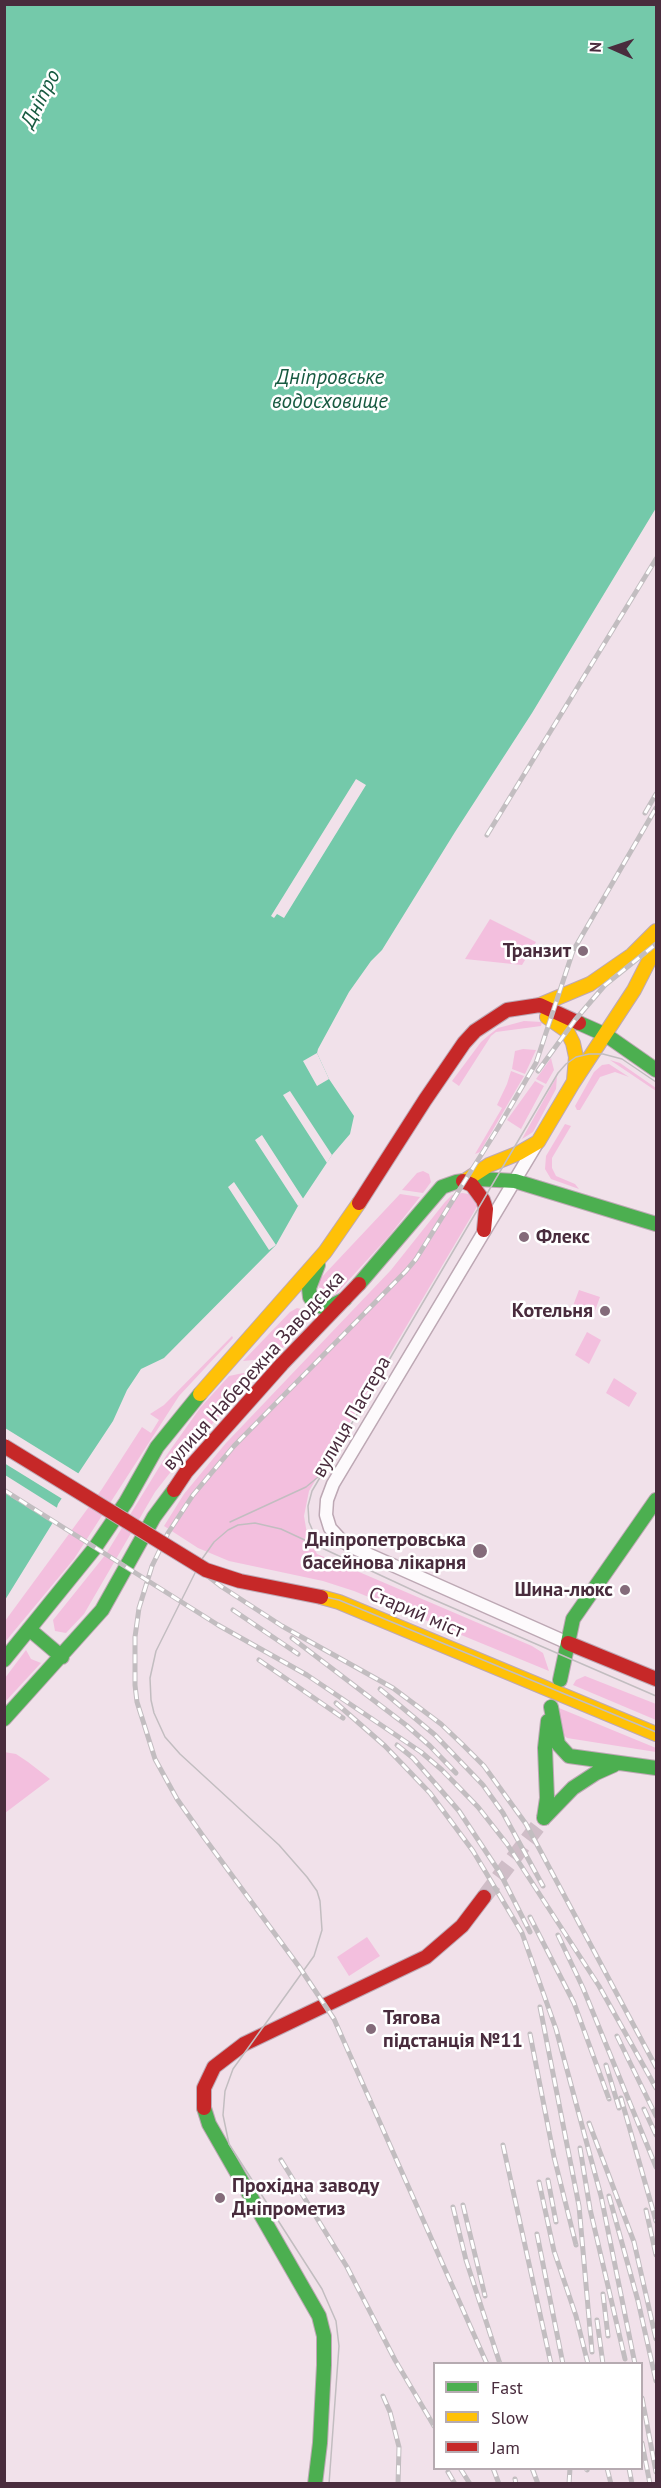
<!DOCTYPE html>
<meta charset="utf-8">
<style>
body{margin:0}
#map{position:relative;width:661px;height:2488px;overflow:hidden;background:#f1e1ea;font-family:"PT Sans",sans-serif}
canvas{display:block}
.frame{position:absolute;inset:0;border:6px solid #492c3d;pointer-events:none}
.legend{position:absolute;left:433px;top:2362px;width:210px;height:108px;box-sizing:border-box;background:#fff;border:2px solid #b6abb1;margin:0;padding:8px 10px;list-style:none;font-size:18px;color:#492c3d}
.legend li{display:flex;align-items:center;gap:12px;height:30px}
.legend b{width:30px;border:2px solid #b6abb1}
.north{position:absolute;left:583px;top:18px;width:60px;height:60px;-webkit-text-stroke:4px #fff;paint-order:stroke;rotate:273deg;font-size:16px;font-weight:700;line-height:24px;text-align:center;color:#492c3d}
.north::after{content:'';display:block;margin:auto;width:21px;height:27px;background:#492c3d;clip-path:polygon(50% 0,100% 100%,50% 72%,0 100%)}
</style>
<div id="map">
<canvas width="661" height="2488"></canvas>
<div class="frame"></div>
<ul class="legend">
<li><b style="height:8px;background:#4caf50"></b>Fast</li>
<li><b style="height:8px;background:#ffc107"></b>Slow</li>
<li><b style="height:8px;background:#c62828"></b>Jam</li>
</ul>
<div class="north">N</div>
</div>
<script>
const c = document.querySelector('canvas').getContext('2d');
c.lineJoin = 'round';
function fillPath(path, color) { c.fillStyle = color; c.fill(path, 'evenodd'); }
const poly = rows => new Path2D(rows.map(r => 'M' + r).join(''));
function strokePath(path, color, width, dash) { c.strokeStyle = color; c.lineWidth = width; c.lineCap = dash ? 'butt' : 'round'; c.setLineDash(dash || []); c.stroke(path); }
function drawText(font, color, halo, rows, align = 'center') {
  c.font = font + ' "PT Sans",sans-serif'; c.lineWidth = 5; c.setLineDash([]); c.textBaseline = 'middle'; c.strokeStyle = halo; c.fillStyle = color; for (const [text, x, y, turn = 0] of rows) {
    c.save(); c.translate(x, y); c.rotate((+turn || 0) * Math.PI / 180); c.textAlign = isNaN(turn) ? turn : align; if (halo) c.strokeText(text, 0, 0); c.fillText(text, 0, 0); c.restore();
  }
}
fillPath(poly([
 [490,919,536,942,522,965,465,959],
 [524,1021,542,1022,541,1026,496,1032,491,1036,459,1086,452,1081,481,1042,489,1035,498,1028],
 [523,1049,536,1050,525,1074,512,1069,515,1051],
 [551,1058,554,1070,546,1084,536,1079],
 [610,1060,620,1063,656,1088,656,1091],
 [609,1064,629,1077,615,1072,600,1077,580,1110,577,1110,575,1106,594,1072,602,1065],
 [511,1071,524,1076,480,1152,475,1154,502,1108,497,1105,507,1084],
 [557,1076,556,1089,533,1132,522,1139],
 [535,1081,544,1086,521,1129,507,1120],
 [565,1124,571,1126,552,1158,552,1168,556,1176,575,1184,579,1189,551,1179,545,1169,546,1156],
 [423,1171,429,1174,431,1182,423,1193,402,1190,417,1173],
 [462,1193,469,1194,478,1205,309,1491,304,1516,307,1534,317,1554,532,1646,543,1653,549,1671,354,1591,323,1581,229,1561,198,1548,164,1526,184,1494,226,1443,391,1270,445,1202,452,1195],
 [400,1194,420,1197,389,1236,337,1293,329,1297,321,1294,318,1282,320,1279],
 [579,1290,600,1297,592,1319,571,1311],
 [297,1308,305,1310,307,1322,273,1358,243,1361,290,1312],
 [587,1332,601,1340,589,1364,575,1355],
 [232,1336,233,1338,179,1396,74,1559,5,1642,5,1621,102,1489,142,1427,151,1433,159,1420,150,1414,164,1405],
 [262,1369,184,1455,155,1492,84,1614,66,1633,55,1631,53,1620,106,1554,166,1456,200,1408,229,1376],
 [614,1378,637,1393,629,1407,606,1393],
 [26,1650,31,1659,41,1663,5,1702,5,1678],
 [585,1676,656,1704,656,1720,573,1685,576,1680],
 [559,1708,656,1748,656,1752,567,1738,560,1732],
 [4,1752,16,1754,28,1762,50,1779,5,1813],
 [367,1937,380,1956,349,1976,337,1957]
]), '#f3bfde');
fillPath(poly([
 [5,5,656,5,656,508,532,713,455,832,382,950,371,961,349,992,318,1049,317,1053,329,1079,354,1116,350,1134,332,1155,298,1206,276,1245,164,1358,141,1369,127,1390,113,1421,58,1504,52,1524,5,1600]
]), '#74c9aa');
fillPath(poly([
 [356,779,366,785,284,918,277,914,274,918,271,916],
 [317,1053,329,1079,317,1086,303,1061],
 [290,1091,332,1155,327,1163,283,1095],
 [262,1135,304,1200,298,1206,255,1140],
 [234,1182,276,1245,269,1250,228,1187],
 [5,1428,81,1475,64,1500,4,1463],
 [5,1475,59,1509,55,1524,5,1493]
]), '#f1e1ea');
strokePath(poly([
 [484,1897,544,1818]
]), '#cfbdc7', 16, [16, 8]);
const street = poly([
 [536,1145,333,1484,327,1500,326,1515,330,1528,341,1540,354,1548,568,1643]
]);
const fast = poly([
 [579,1023,606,1035,656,1070],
 [318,1265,309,1288,310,1297,314,1303,322,1307,331,1306,345,1299],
 [359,1284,442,1187,456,1182,479,1179,515,1181,656,1224],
 [29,1629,62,1657],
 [4,1660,94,1549,126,1502,157,1447,200,1394],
 [560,1680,573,1619,656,1500],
 [551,1707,558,1744,569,1756,656,1768],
 [4,1719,102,1610,154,1517,174,1490],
 [545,1817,573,1788,596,1773,614,1765],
 [544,1818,547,1798,545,1748,548,1721],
 [204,2108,209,2124,319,2316,324,2336,324,2365,320,2443,315,2484]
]);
const slow = poly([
 [540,1005,590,984,632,955,656,931],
 [547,1017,567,1031,573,1043,576,1057,574,1080],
 [466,1180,489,1165,519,1153,538,1142,573,1083,634,990,656,947],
 [200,1394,325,1252,359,1203],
 [321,1597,339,1602,656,1734]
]);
const jam = poly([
 [463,1181,472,1185,483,1200,486,1209,484,1230],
 [359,1203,425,1100,464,1043,475,1031,507,1010,540,1005,579,1023],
 [174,1490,186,1472,282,1364,359,1284],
 [568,1643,656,1679],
 [204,2108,204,2088,214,2067,244,2044,426,1957,462,1926,484,1897]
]);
strokePath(street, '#bda8b4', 15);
strokePath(fast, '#bda8b4', 16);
strokePath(slow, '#bda8b4', 16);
strokePath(jam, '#bda8b4', 16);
strokePath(street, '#fdfafc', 12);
strokePath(fast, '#4caf50', 14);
strokePath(slow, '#ffc107', 14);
strokePath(jam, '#c62828', 14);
strokePath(poly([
 [4,1442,207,1567,231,1576,339,1600,656,1732],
 [230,1522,306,1487,323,1473],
 [325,1547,315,1536,309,1522,308,1506,312,1491,558,1073,566,1064,576,1057,589,1054,603,1054,622,1059,656,1082],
 [329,2484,339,2346,336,2321,322,2289,229,2144,223,2115,225,2091,233,2069,314,1956,322,1930,320,1901,317,1891,307,1877,279,1845,180,1754,165,1737,154,1713,151,1700,150,1678,156,1651,202,1559,214,1542,228,1530,238,1525,255,1523,281,1529,423,1595,656,1696]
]), '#c2bdc0', 1.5);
const rail = poly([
 [645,813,656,794],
 [487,835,656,559],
 [538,1071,575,1020,605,985,656,944],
 [4,1446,192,1564,222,1587,282,1626,393,1688,441,1724,462,1744,484,1766,526,1824,656,2067],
 [4,1490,218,1625,307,1675,421,1752,442,1770,478,1807,507,1844,599,1986,656,2088],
 [233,1610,298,1654],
 [292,1638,406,1725,430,1746,456,1773],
 [259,1660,343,1718],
 [380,1689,435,1735,483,1785,503,1813,543,1886],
 [336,1703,385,1746,430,1793,473,1851,522,1933,556,2029,601,2196,635,2364],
 [397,1745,413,1758,459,1811,500,1873,530,1932],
 [530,1917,574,2003,609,2099],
 [558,1935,583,1988,656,2167],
 [540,2007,579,2206,592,2352],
 [530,2034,554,2157,576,2245],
 [617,2036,656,2116],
 [606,2065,619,2108],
 [621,2098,656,2221],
 [644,2109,656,2135],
 [589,2123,634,2242,656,2339],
 [503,2145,551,2364],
 [580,2148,590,2209,625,2359],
 [281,2160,347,2267,395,2360,434,2426],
 [548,2180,556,2222],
 [539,2182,554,2251,576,2316,588,2364],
 [609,2196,638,2301,656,2381],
 [463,2205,485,2296],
 [453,2207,466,2260,500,2364],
 [646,2210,656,2255],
 [537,2234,563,2364],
 [603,2294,608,2336],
 [597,2320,603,2364],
 [487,2364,334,2019,300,1968,203,1836,177,1799,155,1759,137,1702,135,1685,135,1637,139,1608,152,1566,168,1533,193,1495,234,1446,406,1271,416,1259,498,1128,536,1063,573,951,656,808],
 [383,2396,390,2412,399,2447,398,2484],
 [642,2398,656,2472],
 [642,2443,650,2484],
 [460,2468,470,2484],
 [493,2468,499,2484],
 [532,2468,538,2484],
 [586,2468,587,2470],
 [607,2468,611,2484],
 [629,2468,632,2484],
 [448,2472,455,2484],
 [515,2479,516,2484],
 [569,2484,570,2468]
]);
strokePath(rail, '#c2bdc0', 5);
strokePath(rail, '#fff', 3, [9]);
const jamBridge = poly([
 [4,1446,206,1570,240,1581,321,1597]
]);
strokePath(jamBridge, '#bda8b4', 16, []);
strokePath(jamBridge, '#c62828', 14);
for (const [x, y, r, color] of [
 [583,951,6,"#846b7a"],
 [524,1237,6,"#846b7a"],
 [605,1311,6,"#846b7a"],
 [480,1551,8,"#846b7a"],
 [625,1590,6,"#846b7a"],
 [371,2029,6,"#846b7a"],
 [220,2198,6,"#846b7a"]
]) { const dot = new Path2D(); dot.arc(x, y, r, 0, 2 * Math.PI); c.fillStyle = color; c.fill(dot); strokePath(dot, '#fff', 2); }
drawText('bold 20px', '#492c3d', '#fff', [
 ["Транзит",571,951],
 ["Флекс",536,1237,"left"],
 ["Котельня",593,1311],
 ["Дніпропетровська",466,1540],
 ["басейнова лікарня",466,1563],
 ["Шина-люкс",613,1590],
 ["Тягова",383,2018,"left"],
 ["пiдстанцiя №11",383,2041,"left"],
 ["Прохідна заводу",232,2186,"left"],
 ["Дніпрометиз",232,2209,"left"]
], 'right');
drawText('20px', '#492c3d', '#fff', [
 ["вулиця Набережна Заводська",254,1371,-48],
 ["вулиця Пастера",352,1417,-60],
 ["Старий міст",416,1613,23]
]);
drawText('italic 21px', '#175a41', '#fff', [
 ["Дніпро",41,99,-63],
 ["Дніпровське",330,378],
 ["водосховище",330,402]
]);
</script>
